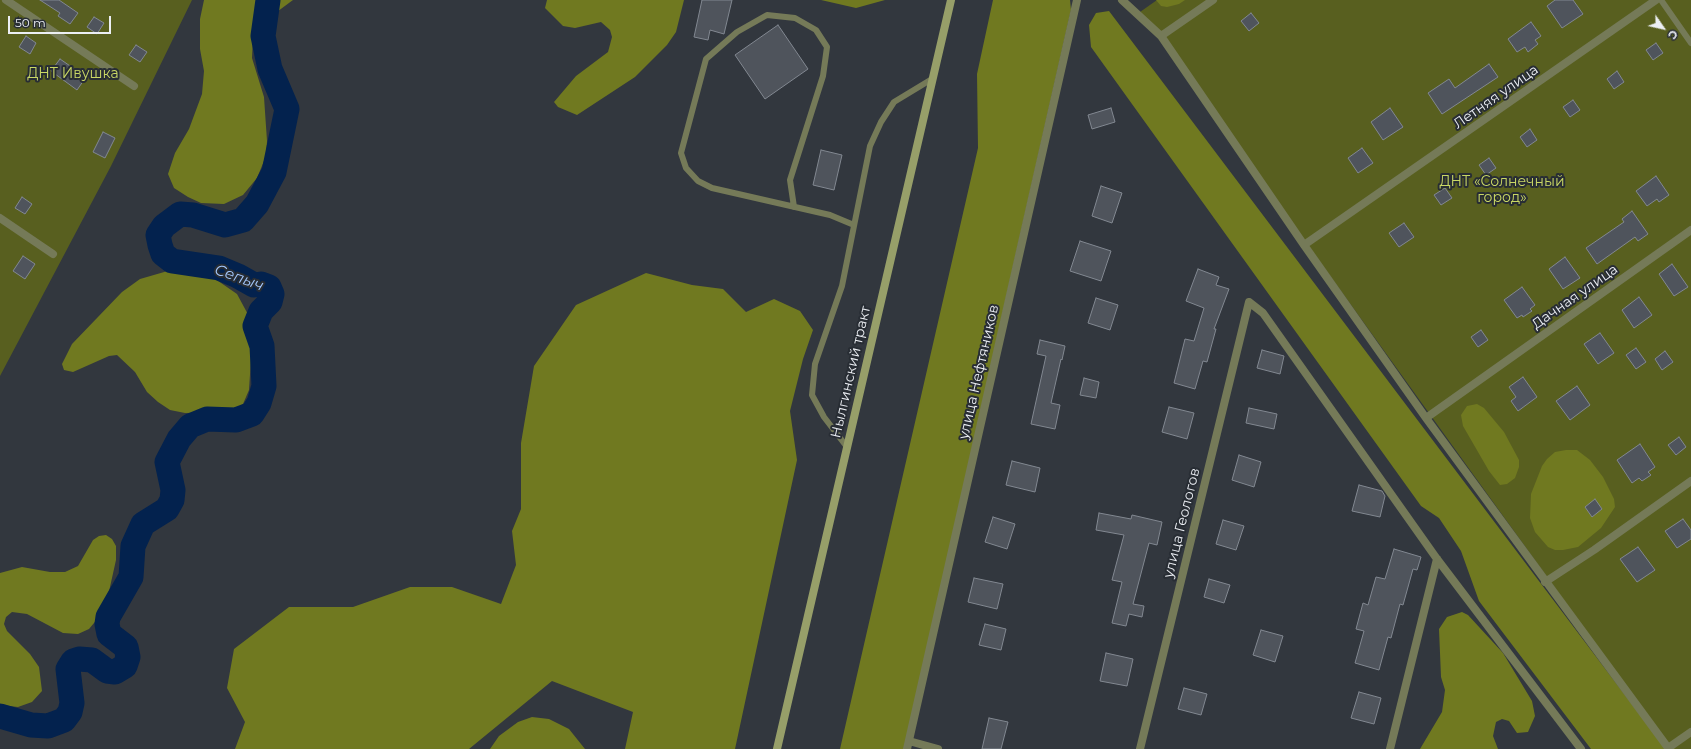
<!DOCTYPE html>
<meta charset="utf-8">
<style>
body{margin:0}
#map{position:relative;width:1691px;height:749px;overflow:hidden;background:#32373e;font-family:Montserrat,sans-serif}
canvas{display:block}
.north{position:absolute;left:1643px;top:8px;width:40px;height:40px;-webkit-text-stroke:3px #282d34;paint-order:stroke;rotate:124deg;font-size:11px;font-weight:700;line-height:16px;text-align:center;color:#eceff4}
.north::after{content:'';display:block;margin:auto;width:14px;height:18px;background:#eceff4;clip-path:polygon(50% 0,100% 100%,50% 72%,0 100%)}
.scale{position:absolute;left:8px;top:16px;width:103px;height:18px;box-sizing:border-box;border:2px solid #eceff4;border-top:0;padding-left:5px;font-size:12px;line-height:14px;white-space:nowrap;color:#eceff4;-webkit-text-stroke:3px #282d34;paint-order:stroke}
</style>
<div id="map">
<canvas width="1691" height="749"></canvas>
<div class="north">С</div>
<div class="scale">50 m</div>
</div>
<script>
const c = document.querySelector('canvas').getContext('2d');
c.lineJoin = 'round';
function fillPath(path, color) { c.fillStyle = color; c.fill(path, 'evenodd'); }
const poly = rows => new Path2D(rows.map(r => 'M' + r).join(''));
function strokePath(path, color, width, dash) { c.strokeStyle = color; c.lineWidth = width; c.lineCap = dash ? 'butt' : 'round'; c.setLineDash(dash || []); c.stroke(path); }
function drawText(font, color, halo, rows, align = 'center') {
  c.font = font + ' Montserrat,sans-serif'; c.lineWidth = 4; c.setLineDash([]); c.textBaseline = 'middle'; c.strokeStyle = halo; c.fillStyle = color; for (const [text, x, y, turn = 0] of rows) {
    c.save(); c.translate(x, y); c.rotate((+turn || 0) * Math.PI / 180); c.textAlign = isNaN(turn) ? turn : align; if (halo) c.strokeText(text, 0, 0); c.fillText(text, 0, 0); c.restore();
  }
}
fillPath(poly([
 [0,0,192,0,111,166,0,376],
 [1157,0,1691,0,1691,749,1671,749,1140,12]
]), '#585f1f');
fillPath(poly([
 [204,0,293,0,266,20,253,37,252,58,264,97,267,141,266,156,257,178,243,195,224,204,201,203,188,197,174,188,168,174,175,153,189,129,202,94,204,71,200,49,200,19],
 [547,0,684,0,676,32,667,45,635,77,577,115,558,107,554,102,576,76,608,52,612,37,610,30,601,22,575,28,563,26,545,8],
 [821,0,885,0,856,8],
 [993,0,1070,0,1071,10,904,749,840,749,978,148,977,74],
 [1156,0,1185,0,1179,4,1167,7,1161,6],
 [1109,11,1640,715,1675,749,1591,749,1479,601,1461,551,1439,518,1421,506,1091,47,1089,25,1096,13],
 [178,268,194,271,211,276,237,294,251,320,251,359,249,390,243,404,231,412,185,413,170,410,158,402,147,392,135,372,117,355,109,356,73,372,64,370,62,364,72,344,122,292,140,279],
 [646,273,692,285,723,289,746,312,774,299,800,311,813,330,803,359,790,411,797,460,735,749,625,749,633,712,552,681,469,749,235,749,245,722,227,688,234,649,289,607,353,607,410,587,452,587,501,604,516,565,512,531,521,509,521,443,534,366,576,305],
 [1477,404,1484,408,1504,432,1519,460,1519,467,1515,478,1507,484,1500,485,1489,471,1463,426,1461,415,1467,406],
 [1566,450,1577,450,1590,460,1603,477,1614,499,1615,507,1601,528,1578,547,1563,550,1555,550,1548,547,1535,532,1530,518,1531,494,1542,466,1547,459,1555,452],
 [106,535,112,539,116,546,116,560,108,596,99,617,89,629,78,634,63,633,27,614,12,612,6,617,4,624,7,631,30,654,39,667,42,691,32,702,18,707,0,705,0,573,22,567,50,572,65,572,78,566,93,540,99,536],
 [1462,612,1468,615,1503,653,1532,701,1535,716,1528,732,1517,733,1509,721,1502,719,1496,722,1493,736,1498,749,1420,749,1442,712,1445,690,1441,677,1439,629,1447,617],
 [532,717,549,719,569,729,585,749,490,749,499,736,518,722]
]), '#707920');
strokePath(poly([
 [0,716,31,725,48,726,64,720,70,712,72,703,68,669,73,661,79,659,92,660,107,671,115,672,125,666,128,657,126,647,109,634,107,624,108,617,131,577,133,546,143,524,167,509,172,500,173,490,167,462,179,439,190,426,207,419,236,420,252,414,259,403,264,386,262,346,255,326,261,311,270,302,272,294,269,287,261,284,254,285,238,276,219,268,172,261,163,254,160,245,158,235,164,226,180,214,193,215,225,225,243,220,257,204,274,172,287,109,270,69,263,36,268,0]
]), '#03224e', 25);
const building = poly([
 [40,0,59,0,78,13,70,24,58,16,60,13,40,0],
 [702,0,732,0,724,34,710,30,708,40,694,37,702,0],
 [1555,0,1573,0,1583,14,1562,28,1547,6,1555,0],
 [1251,13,1259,23,1249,31,1241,21,1251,13],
 [94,17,104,23,97,34,87,27,94,17],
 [1531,22,1541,36,1535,40,1538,44,1528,52,1525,47,1517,52,1508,39,1531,22],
 [778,25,808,69,765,99,735,55,778,25],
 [26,36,36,43,30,54,19,47,26,36],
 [1656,43,1663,53,1653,60,1646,50,1656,43],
 [136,45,147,52,140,62,129,55,136,45],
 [60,59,86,77,77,90,51,71,60,59],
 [1489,64,1498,77,1442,114,1428,93,1449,79,1455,88,1489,64],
 [1617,71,1624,82,1614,89,1607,79,1617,71],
 [1573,100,1580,110,1570,117,1563,107,1573,100],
 [1111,108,1115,122,1092,129,1088,115,1111,108],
 [1390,108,1403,127,1383,140,1371,122,1390,108],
 [1530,129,1537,140,1527,147,1520,137,1530,129],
 [103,132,115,138,105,158,93,152,103,132],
 [1362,148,1373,163,1358,173,1348,158,1362,148],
 [821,150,842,155,834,190,813,185,821,150],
 [1489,158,1496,168,1486,175,1479,165,1489,158],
 [1656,176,1669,195,1659,202,1657,199,1647,206,1636,191,1656,176],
 [1101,186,1122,193,1112,223,1092,216,1101,186],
 [1445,188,1452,198,1441,205,1434,195,1445,188],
 [22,197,32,204,25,214,15,208,22,197],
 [1632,211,1648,234,1638,241,1635,237,1597,264,1586,248,1624,222,1622,219,1632,211],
 [1404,223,1414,237,1399,247,1389,233,1404,223],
 [1080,241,1111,251,1101,281,1070,271,1080,241],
 [23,256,35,264,25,279,13,271,23,256],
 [1565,257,1580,278,1563,289,1549,269,1565,257],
 [1672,264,1688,287,1674,296,1659,274,1672,264],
 [1198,269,1219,277,1216,285,1229,289,1214,329,1216,329,1207,362,1203,361,1195,389,1174,383,1185,339,1194,341,1204,308,1186,301,1198,269],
 [1522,287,1535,305,1530,309,1532,311,1523,317,1522,315,1517,318,1504,300,1522,287],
 [1639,297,1652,315,1634,328,1622,310,1639,297],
 [1096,298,1118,305,1110,330,1088,323,1096,298],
 [1481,330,1488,340,1478,347,1471,337,1481,330],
 [1600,333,1614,353,1598,364,1584,344,1600,333],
 [1040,340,1065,346,1062,360,1061,359,1051,403,1060,405,1055,429,1031,424,1046,356,1037,354,1040,340],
 [1636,348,1646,362,1636,369,1626,355,1636,348],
 [1262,350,1284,356,1280,374,1257,368,1262,350],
 [1665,351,1673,362,1662,370,1655,359,1665,351],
 [1523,377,1537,397,1518,411,1511,401,1516,397,1509,387,1523,377],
 [1084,378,1099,382,1096,398,1080,395,1084,378],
 [1577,386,1590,405,1570,420,1556,401,1577,386],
 [1169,407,1194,413,1187,439,1162,432,1169,407],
 [1249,408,1277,414,1274,429,1246,423,1249,408],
 [1679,437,1686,447,1676,455,1668,445,1679,437],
 [1640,444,1655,467,1648,472,1651,475,1642,481,1639,478,1632,483,1617,460,1640,444],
 [1239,455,1261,462,1254,487,1232,480,1239,455],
 [1012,461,1040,468,1035,492,1006,485,1012,461],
 [1359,485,1382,491,1385,496,1380,517,1352,511,1359,485],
 [1595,499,1602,509,1592,517,1585,507,1595,499],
 [1099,513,1131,519,1132,515,1162,522,1157,545,1149,543,1133,604,1144,606,1142,617,1129,614,1126,626,1112,623,1122,582,1112,580,1124,535,1096,530,1099,513],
 [993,517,1015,524,1007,549,985,542,993,517],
 [1683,519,1691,530,1691,539,1677,548,1665,531,1683,519],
 [1223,520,1244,526,1236,550,1216,544,1223,520],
 [1638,547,1655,570,1637,582,1620,559,1638,547],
 [1394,549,1421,557,1417,570,1413,569,1403,605,1400,604,1391,638,1388,637,1379,670,1355,663,1364,631,1356,629,1363,603,1368,605,1376,577,1385,579,1394,549],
 [974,578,1003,584,997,609,968,602,974,578],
 [1209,579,1230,585,1224,603,1204,597,1209,579],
 [985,624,1006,629,1001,650,979,645,985,624],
 [1261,630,1283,636,1275,662,1253,655,1261,630],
 [1106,653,1133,659,1127,686,1100,681,1106,653],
 [1184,688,1207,694,1201,715,1178,709,1184,688],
 [1359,692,1381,698,1374,724,1351,718,1359,692],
 [989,718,1008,722,1001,749,982,749,989,718]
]);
fillPath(building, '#4f545c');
strokePath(building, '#828891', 1);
strokePath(poly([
 [1661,0,1691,43],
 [794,207,790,180,823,76,827,47,816,30,795,18,767,15,737,32,706,59,681,153,686,168,698,181,712,188,830,215,854,225],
 [847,447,824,417,812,395,815,364,842,286,870,146,881,122,894,102,932,79]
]), '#757a58', 6);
strokePath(poly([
 [6,0,134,86],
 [1122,0,1161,36,1304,245,1426,418,1669,749],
 [1161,36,1213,0],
 [0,218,53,254],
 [1304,245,1656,0],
 [1426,418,1691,230],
 [1545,582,1594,550,1691,481],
 [909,741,938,749],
 [1668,748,1691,732],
 [907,749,1077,0],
 [1140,749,1249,302,1263,313,1437,559,1581,749],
 [1390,749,1437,559]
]), '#757a58', 8);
strokePath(poly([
 [777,749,951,0]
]), '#979f69', 8);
drawText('14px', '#cad865', '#282d34', [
 ["ДНТ Ивушка",73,74],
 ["ДНТ «Солнечный",1502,182],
 ["город»",1502,198]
]);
drawText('14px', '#eceff4', '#282d34', [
 ["Летняя улица",1496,97,-35],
 ["Дачная улица",1575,297,-35],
 ["Нылгинский тракт",851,372,-77],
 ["улица Нефтяников",979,372,-77],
 ["улица Геологов",1182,523,-76]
]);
drawText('italic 15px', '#a4c8fd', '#282d34', [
 ["Сепыч",239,278,20]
]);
</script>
